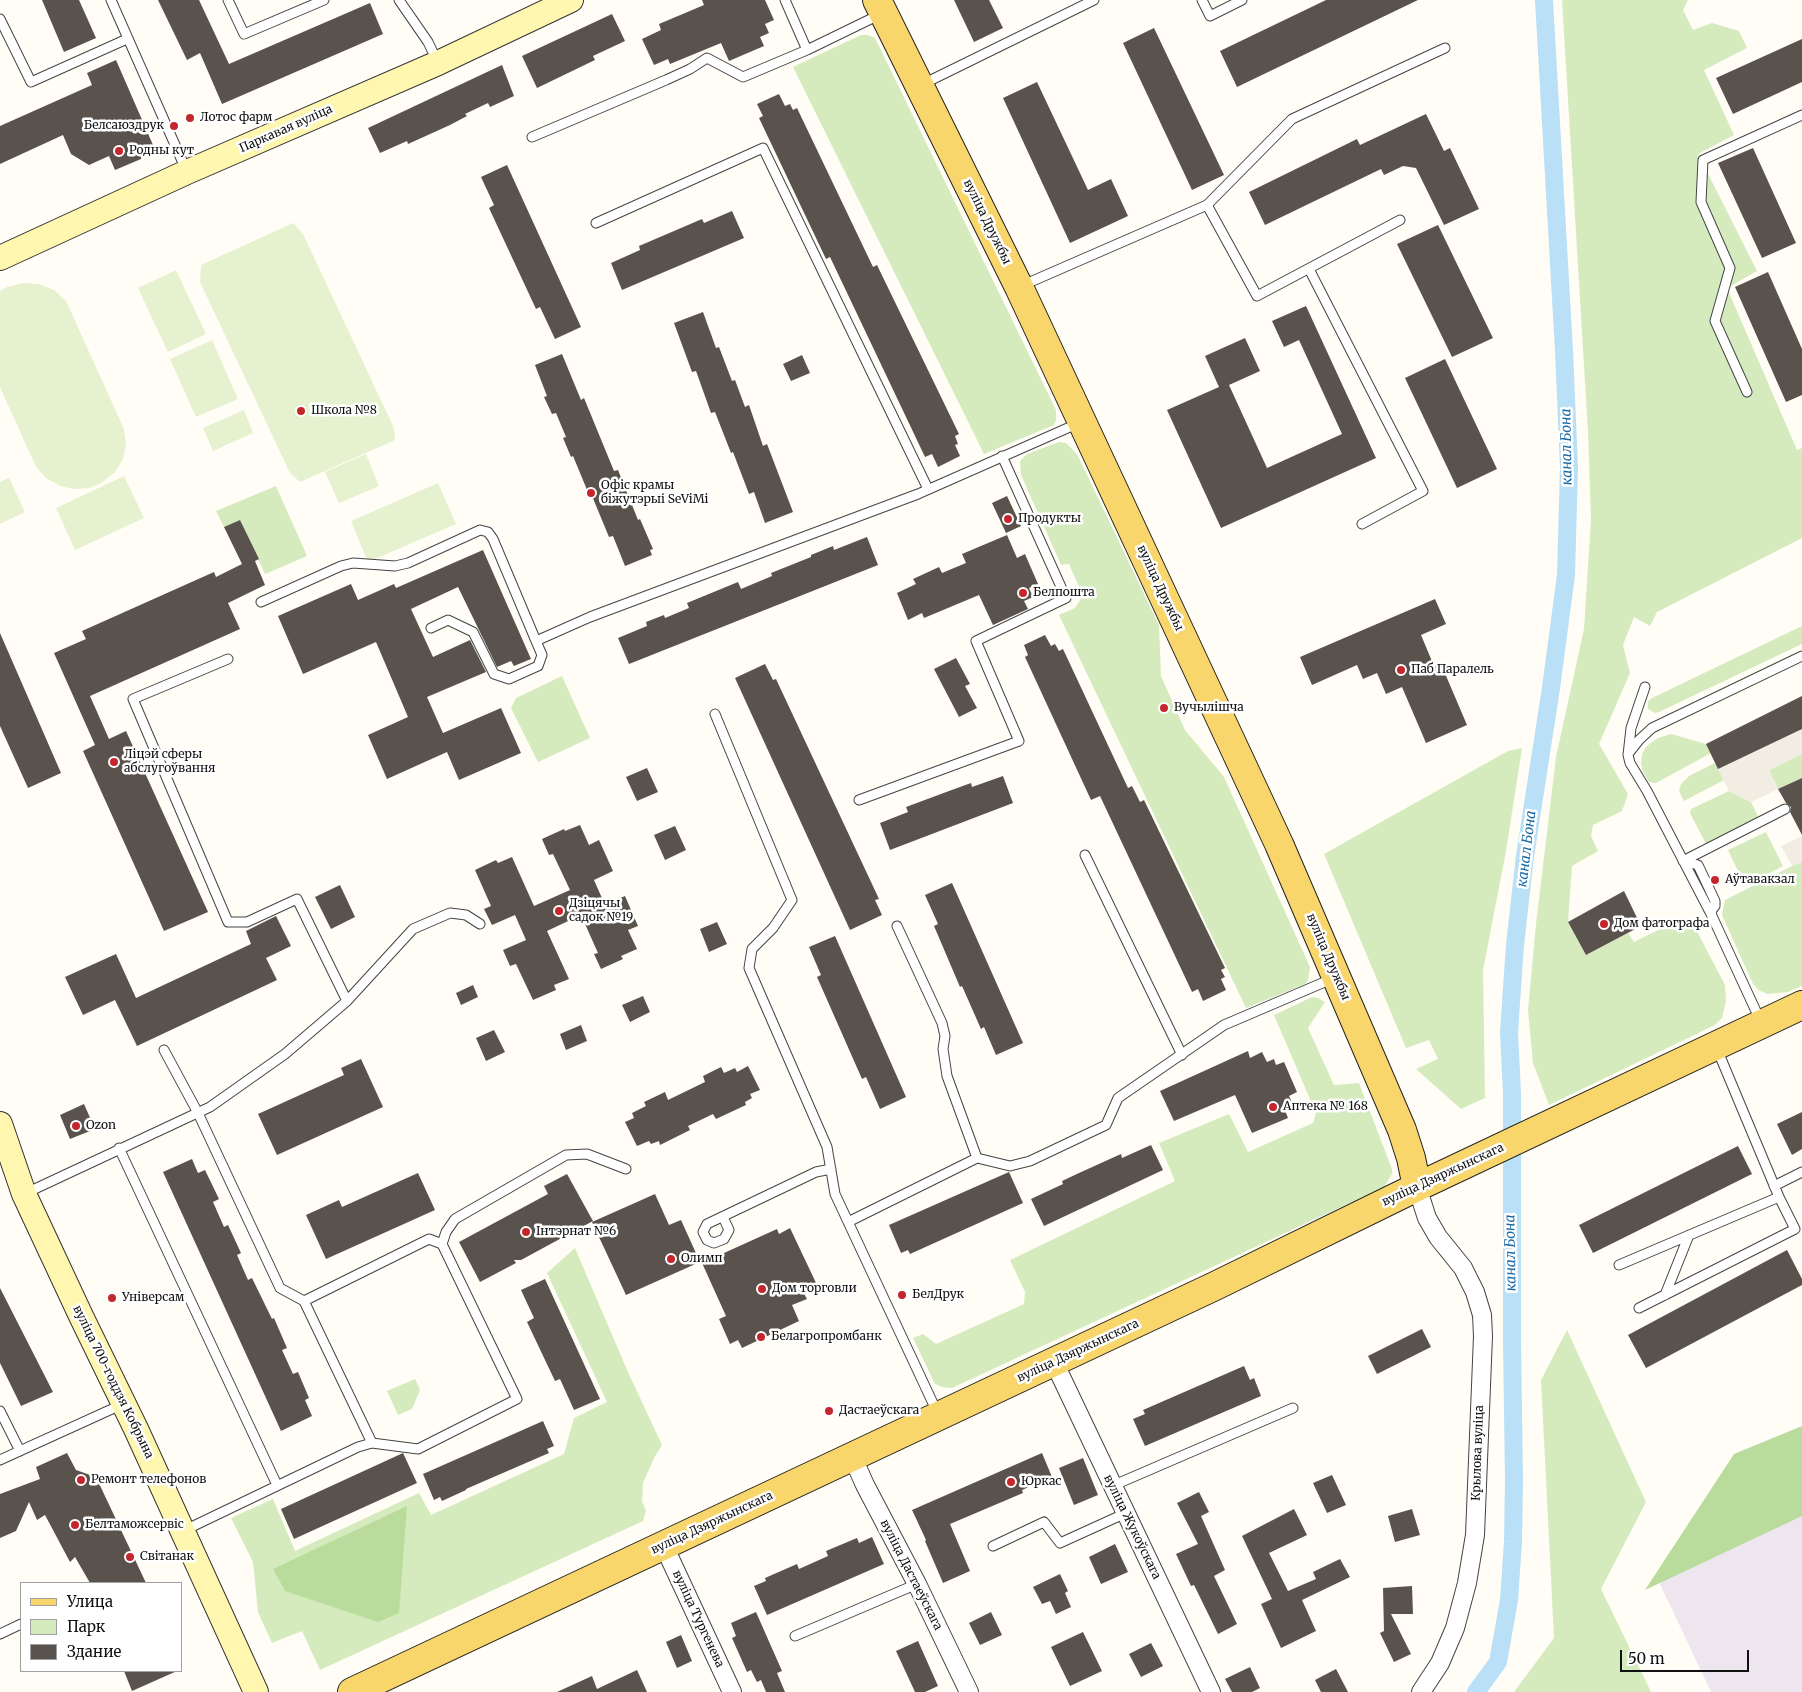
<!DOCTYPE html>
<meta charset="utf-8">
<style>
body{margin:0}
#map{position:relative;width:1802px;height:1692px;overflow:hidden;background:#fffdf5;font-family:Merriweather,serif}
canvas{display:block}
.legend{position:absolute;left:20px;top:1582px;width:162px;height:90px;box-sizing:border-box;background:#fff;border:1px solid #a0a0a0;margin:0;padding:6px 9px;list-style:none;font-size:15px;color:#111}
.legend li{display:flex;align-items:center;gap:10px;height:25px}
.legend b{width:25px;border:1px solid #a0a0a0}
.scale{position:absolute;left:1620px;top:1650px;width:129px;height:22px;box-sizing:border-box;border:2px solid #111;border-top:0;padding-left:6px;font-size:15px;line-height:18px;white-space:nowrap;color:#111;-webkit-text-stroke:4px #fff;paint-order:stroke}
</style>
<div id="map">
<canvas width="1802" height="1692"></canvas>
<ul class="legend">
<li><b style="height:6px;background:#f9d66b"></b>Улица</li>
<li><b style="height:14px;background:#d5ebbd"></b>Парк</li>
<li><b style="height:14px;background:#5a524d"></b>Здание</li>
</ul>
<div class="scale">50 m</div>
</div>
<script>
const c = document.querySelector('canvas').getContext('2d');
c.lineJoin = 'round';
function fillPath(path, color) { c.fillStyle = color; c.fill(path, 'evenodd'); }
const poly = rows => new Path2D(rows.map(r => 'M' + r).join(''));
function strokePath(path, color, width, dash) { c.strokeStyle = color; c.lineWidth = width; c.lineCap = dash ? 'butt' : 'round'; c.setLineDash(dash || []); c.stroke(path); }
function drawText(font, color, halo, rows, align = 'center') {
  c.font = font + ' Merriweather,serif'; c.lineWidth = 5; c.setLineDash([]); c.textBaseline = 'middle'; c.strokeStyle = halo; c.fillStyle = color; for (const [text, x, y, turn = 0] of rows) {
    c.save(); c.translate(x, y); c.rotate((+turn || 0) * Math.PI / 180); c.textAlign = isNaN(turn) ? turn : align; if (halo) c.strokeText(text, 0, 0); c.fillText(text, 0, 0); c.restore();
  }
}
fillPath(poly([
 [1802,1443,1802,1692,1711,1692,1660,1584,1756,1462]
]), '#eee6ef');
fillPath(poly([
 [1562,0,1688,0,1683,10,1693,30,1712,23,1739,31,1747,48,1704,70,1734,135,1698,154,1757,271,1727,288,1797,450,1802,448,1802,538,1657,612,1650,626,1634,617,1623,645,1630,673,1599,744,1628,794,1622,811,1593,825,1591,836,1598,851,1572,866,1568,922,1586,955,1628,933,1634,942,1678,920,1688,918,1692,922,1725,985,1726,1001,1722,1018,1715,1025,1549,1105,1533,1063,1528,1010,1536,924,1556,757,1584,629,1591,520,1588,432],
 [861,35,867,35,874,37,878,44,1056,410,1056,420,1054,425,984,454,793,67],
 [1059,442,1066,443,1077,454,1159,625,1161,676,1185,730,1224,777,1310,967,1308,980,1305,984,1246,1008,1059,615,1075,608,1083,596,1069,564,1061,565,1021,475,1020,461,1027,454],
 [276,486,307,556,265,574,240,520,224,527,216,511],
 [1802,626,1802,644,1659,712,1655,713,1648,709,1648,701,1652,698],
 [562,676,590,738,538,762,511,708,516,698],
 [1671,734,1706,744,1711,753,1656,783,1649,782,1643,772,1641,764,1642,754,1646,747,1652,742,1658,738],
 [1522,748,1506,851,1483,970,1485,1098,1461,1109,1416,1069,1438,1059,1429,1040,1406,1048,1324,854,1508,751],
 [1802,754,1802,778,1778,789,1769,770],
 [1715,763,1724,780,1684,801,1679,791,1681,784,1689,776],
 [1729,791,1751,802,1758,816,1756,820,1710,844,1706,844,1690,813,1691,809],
 [1766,832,1783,866,1745,886,1728,850],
 [1802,862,1802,986,1788,992,1768,994,1760,991,1753,984,1722,915,1725,900,1792,866],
 [1312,997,1318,998,1325,1002,1308,1028,1334,1085,1359,1083,1392,1169,1392,1174,1384,1187,952,1388,942,1387,935,1384,913,1338,923,1334,936,1344,1024,1304,1025,1292,1010,1260,1175,1181,1159,1143,1229,1114,1248,1152,1313,1123,1316,1113,1274,1015],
 [575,1248,627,1370,662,1445,654,1458,643,1483,642,1501,646,1511,643,1521,320,1670,302,1631,272,1643,258,1612,253,1562,231,1518,273,1499,295,1551,419,1493,431,1515,564,1454,574,1418,607,1402,547,1273],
 [1567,1330,1646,1502,1601,1589,1651,1692,1514,1692,1554,1638,1541,1380],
 [415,1379,420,1390,412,1409,398,1415,387,1391]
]), '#d5ebbd');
fillPath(poly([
 [1802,1426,1802,1516,1645,1590,1734,1454],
 [407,1506,399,1613,378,1622,285,1591,273,1569]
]), '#b9dc9c');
fillPath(poly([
 [293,223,303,234,394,428,395,440,300,482,290,473,200,282,201,265],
 [176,270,206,334,168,352,138,288],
 [23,283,39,284,54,290,66,301,124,429,126,444,123,459,115,472,103,482,90,488,74,489,60,486,46,478,36,467,0,387,0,291,7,287],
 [212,340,238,399,196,417,170,359],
 [244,410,253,433,213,451,203,428],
 [366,454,379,486,339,503,325,472],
 [124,476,144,518,75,550,56,508],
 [9,478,25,512,0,524,0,482],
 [438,483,456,524,368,562,351,521]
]), '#e6f2cf');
fillPath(poly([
 [1802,696,1802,754,1769,770,1778,789,1751,802,1729,791,1706,744],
 [1802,836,1802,862,1792,866,1781,846]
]), '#f1ede2');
strokePath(poly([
 [1476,1692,1498,1662,1509,1600,1513,1542,1514,1480,1512,1340,1512,1094,1509,1032,1515,945,1525,856,1551,688,1566,575,1569,467,1564,351,1544,0]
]), '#b9e0f7', 18);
fillPath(poly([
 [42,0,79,0,96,38,64,52],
 [158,0,199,0,229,64,370,3,383,34,222,104,200,53,187,60],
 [702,0,765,0,774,20,765,24,769,33,760,37,764,46,729,61,721,43,670,64,668,59,654,65,642,39,661,30,659,24,704,5],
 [954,0,989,0,1003,28,974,42],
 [1326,0,1418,0,1237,87,1220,51],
 [612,14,625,41,593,56,595,60,537,88,522,56],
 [1154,28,1224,175,1192,190,1123,43],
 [1802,39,1802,82,1733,114,1716,78],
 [116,60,153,145,143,150,141,159,115,170,109,156,89,165,71,154,63,135,0,164,0,126,92,85,87,73],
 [502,65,514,96,490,107,488,103,465,114,467,116,450,125,408,144,407,141,380,153,368,128],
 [1037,82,1088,190,1111,179,1128,216,1070,243,1003,98],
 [779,94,785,106,790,104,793,110,797,108,873,267,877,265,959,434,955,436,958,444,955,445,960,456,938,467,932,454,925,457,830,257,826,259,759,118,763,116,757,104],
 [1426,114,1444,151,1450,148,1479,209,1444,225,1416,168,1403,166,1384,175,1381,169,1265,225,1249,192,1357,139,1360,145],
 [1753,148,1796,243,1762,258,1718,163],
 [507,165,581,327,555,339,540,307,536,309,489,208,494,205,481,177],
 [732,211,744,238,622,290,611,263,640,250,639,246,702,219,704,223],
 [1438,225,1493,338,1452,357,1397,244],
 [1768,272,1802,349,1802,395,1786,402,1735,287],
 [1306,306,1376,458,1221,528,1167,410,1219,387,1205,356,1245,338,1260,371,1229,385,1267,468,1342,434,1299,340,1284,347,1272,321],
 [703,312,716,348,719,347,732,381,735,380,745,407,749,405,763,446,767,444,793,512,765,523,754,492,749,494,733,452,731,453,715,412,711,413,696,371,692,372,674,323],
 [562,354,581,400,584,398,614,471,618,470,638,520,640,519,653,549,650,550,652,555,625,566,613,536,609,537,592,496,590,497,573,456,571,457,563,438,566,437,556,413,552,414,544,397,547,396,535,365],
 [802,355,810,373,791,381,783,364],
 [1445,359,1497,469,1457,488,1405,378],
 [1007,496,1021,526,1006,533,992,503],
 [240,520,259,559,255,561,265,585,228,603,240,629,90,696,109,739,126,731,208,912,164,931,83,751,95,745,54,653,86,639,82,631,214,572,216,577,242,564,224,527],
 [1007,535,1017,558,1025,554,1038,584,1029,588,1033,597,1024,601,1028,609,993,625,979,595,924,618,922,613,908,620,897,593,916,584,913,579,939,567,942,573,966,563,962,554],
 [867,537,878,565,629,664,618,638,647,626,646,622,664,615,665,618,689,608,687,603,738,582,741,589,772,576,771,573,811,557,811,555,833,546,834,550],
 [483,550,531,659,514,666,511,661,497,667,458,587,411,609,433,657,470,640,486,672,427,697,443,733,501,708,521,753,459,780,447,752,387,779,368,735,408,717,376,642,303,674,278,616,351,584,358,600,394,584,396,588],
 [1435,599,1446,624,1421,635,1434,666,1441,664,1467,725,1426,743,1402,687,1386,694,1377,673,1363,679,1357,665,1312,685,1300,657],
 [0,633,61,773,28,788,0,726],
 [1045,635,1051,646,1055,644,1059,651,1063,649,1128,788,1132,786,1140,802,1144,800,1225,968,1221,970,1225,977,1221,979,1226,990,1203,1001,1198,989,1192,992,1100,796,1091,800,1025,657,1028,655,1024,645],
 [956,658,970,684,965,686,977,708,959,717,934,669],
 [765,664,773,680,776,679,879,899,875,900,882,915,850,930,735,678],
 [1802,696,1802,729,1718,769,1706,744],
 [647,768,658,792,637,801,626,777],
 [1003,776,1013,803,890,850,880,823,908,812,906,807,949,791,971,783,972,787],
 [1802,778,1802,835,1790,812,1791,807,1786,803,1778,789],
 [580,825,589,845,599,840,613,871,594,880,605,905,625,896,638,926,628,930,637,949,621,956,623,959,601,969,594,954,598,953,581,915,547,931,569,979,554,985,556,990,533,1000,516,964,510,966,503,950,526,940,515,915,492,925,484,909,491,906,475,870,496,860,498,863,512,857,534,906,570,890,553,854,549,855,542,839,564,829,565,831],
 [675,826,686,850,665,860,654,835],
 [952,883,1023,1043,996,1055,984,1027,981,1029,962,986,960,987,934,926,938,924,925,895],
 [340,885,355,917,331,929,315,897],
 [1624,891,1641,926,1586,955,1568,922],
 [276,916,291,946,266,958,277,980,137,1046,115,1000,83,1015,65,977,116,954,136,998,251,944,246,931],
 [717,922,727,944,709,952,700,929],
 [835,936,906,1097,880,1109,866,1077,862,1079,817,977,821,975,809,947],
 [473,985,478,997,461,1005,456,993],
 [643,996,650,1012,630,1022,622,1005],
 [581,1025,587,1041,566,1050,560,1034],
 [494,1030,505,1052,486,1061,476,1038],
 [1248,1051,1250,1058,1262,1052,1267,1062,1274,1059,1276,1065,1284,1062,1297,1092,1289,1096,1293,1104,1284,1108,1288,1118,1252,1133,1235,1095,1174,1121,1160,1091],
 [361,1059,383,1107,277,1155,258,1114,344,1075,341,1068],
 [748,1066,760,1090,750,1094,752,1098,745,1102,746,1105,716,1119,713,1114,688,1126,690,1130,660,1145,659,1141,651,1144,649,1141,637,1146,625,1122,634,1118,632,1113,646,1106,644,1102,665,1092,668,1100,705,1082,703,1076,721,1067,724,1073,735,1068,737,1072],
 [84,1104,95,1129,70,1139,60,1115],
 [1802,1112,1802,1149,1792,1155,1777,1124],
 [1151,1145,1163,1170,1044,1226,1031,1199,1063,1184,1062,1181,1079,1173,1121,1154,1122,1158],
 [1738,1146,1752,1174,1593,1253,1579,1225],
 [192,1159,198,1173,205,1170,219,1199,213,1202,224,1227,228,1225,241,1253,237,1255,248,1280,252,1278,272,1319,274,1318,287,1348,282,1350,293,1374,298,1372,309,1398,305,1400,312,1416,281,1431,163,1172],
 [1009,1172,1023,1203,910,1254,908,1250,901,1253,889,1225],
 [418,1173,435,1210,326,1259,306,1215,339,1200,342,1207],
 [567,1174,593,1221,521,1260,514,1260,516,1263,480,1282,459,1242,548,1194,544,1186],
 [655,1194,669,1225,681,1220,700,1262,626,1295,592,1222],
 [790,1228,817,1285,803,1292,807,1299,792,1305,799,1321,742,1348,738,1340,730,1344,719,1319,726,1316,702,1263,777,1229,779,1234],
 [1787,1250,1802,1279,1802,1285,1646,1368,1628,1335],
 [545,1279,600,1399,574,1410,560,1379,555,1381,527,1322,534,1318,521,1290],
 [0,1288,53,1392,21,1406,0,1363],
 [1422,1329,1431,1347,1377,1374,1368,1356],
 [1244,1366,1250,1380,1254,1378,1261,1396,1145,1446,1133,1419,1145,1414,1143,1410],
 [543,1421,554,1446,547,1449,549,1453,466,1489,466,1490,442,1501,440,1497,434,1500,423,1474],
 [67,1453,76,1470,96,1477,146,1583,90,1583,75,1557,70,1562,45,1515,37,1520,29,1502,16,1531,0,1538,0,1494,40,1479,36,1467],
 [403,1453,417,1483,294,1539,281,1509],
 [1042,1453,1052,1477,1022,1490,1023,1493,950,1524,970,1571,943,1583,925,1541,926,1540,912,1510],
 [1083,1458,1098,1495,1074,1505,1059,1468],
 [1332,1475,1346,1505,1327,1513,1313,1483],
 [1199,1492,1209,1512,1201,1516,1225,1570,1214,1576,1237,1624,1218,1634,1194,1585,1191,1586,1176,1554,1198,1544,1177,1503],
 [1294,1509,1307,1535,1269,1553,1288,1591,1316,1579,1313,1572,1340,1559,1350,1577,1302,1600,1316,1631,1281,1648,1261,1604,1272,1599,1242,1536],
 [1412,1509,1420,1535,1395,1542,1388,1516],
 [872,1537,884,1564,767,1615,754,1586,766,1581,765,1578,797,1564,799,1569,828,1556,826,1551,857,1538,859,1543],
 [1115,1544,1128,1572,1101,1584,1089,1557],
 [1060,1574,1068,1591,1065,1593,1071,1607,1056,1614,1050,1601,1042,1604,1033,1587],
 [1412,1586,1413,1614,1391,1614,1411,1654,1394,1662,1380,1633,1384,1631,1383,1588],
 [756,1612,782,1671,777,1673,785,1692,766,1692,761,1680,757,1682,751,1670,747,1672,732,1638,736,1636,731,1623],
 [991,1612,1002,1635,980,1645,969,1623],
 [1083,1632,1102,1671,1070,1686,1051,1647],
 [681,1635,692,1661,677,1668,666,1642],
 [918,1641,938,1686,925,1692,915,1692,896,1651],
 [1151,1643,1163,1666,1141,1677,1129,1654],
 [1250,1667,1260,1688,1252,1692,1232,1692,1225,1679],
 [1336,1669,1348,1692,1321,1692,1315,1680],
 [637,1670,647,1692,557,1692,592,1676,597,1689],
 [124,1671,177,1671,132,1691]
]), '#5a524d');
const lane = poly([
 [111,0,187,172],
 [228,0,244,34,324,0],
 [399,0,428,42,438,63],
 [785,0,807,50],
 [1202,0,1210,16,1242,0],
 [0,19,31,82,127,39],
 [923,84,1094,0],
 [532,137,666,80,690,69,707,58,743,77,807,50,881,14],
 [1207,205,1257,296,1400,220],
 [596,223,763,148,928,489],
 [1309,269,1423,491,1362,524],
 [1021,286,1207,205,1292,119,1445,48],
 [1747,392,1715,321,1730,268,1701,202,1703,160,1802,115],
 [261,602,341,566,353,563,395,566,408,563,480,530,488,532,493,539,536,641],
 [431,628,448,620,473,632,494,674,509,679,538,666,542,655,536,641,590,617,918,494,1079,423],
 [228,659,133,699,228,922,247,922,297,899,347,1001],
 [1645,687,1631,728,1628,755,1630,763,1647,791,1712,916,1761,1022],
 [715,714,792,900,773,928,752,949,749,968,827,1147,835,1194,938,1414],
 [1628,754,1639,740,1652,728,1802,656],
 [859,800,1019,741,976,641,1066,598,1002,456],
 [1085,855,1182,1055],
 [1683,861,1785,809],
 [1683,861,1698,865,1715,901,1715,906,1711,911,1712,916],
 [897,926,942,1023,945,1036,943,1049,947,1076,977,1158],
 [164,1050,198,1113,280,1288,304,1301,372,1443],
 [119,1148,277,1485],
 [1774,1186,1802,1172],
 [24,1194,210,1107,285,1054,347,1001,413,929,450,913,466,915,480,924],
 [723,1217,729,1230,724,1239,714,1243,707,1240,703,1232,707,1224,816,1172,831,1169],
 [848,1222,977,1158,1010,1166,1030,1161,1106,1125,1118,1098,1224,1025,1334,978],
 [442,1244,446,1232,455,1219,566,1155,587,1154,626,1169],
 [1619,1265,1779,1197,1717,1049],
 [1665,1295,1689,1235],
 [1639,1308,1795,1229,1779,1197],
 [0,1411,20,1451],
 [0,1460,123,1404],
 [1112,1486,1293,1408],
 [183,1531,358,1447,372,1443,418,1449,517,1399,442,1244,429,1239,304,1301],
 [993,1546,1044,1522,1060,1543,1126,1513],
 [0,1634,21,1624],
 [795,1636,917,1584]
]);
const street = poly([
 [1417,1187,1427,1218,1438,1237,1463,1268,1475,1292,1482,1315,1483,1336,1475,1535,1467,1583,1455,1628,1440,1663,1421,1692],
 [1054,1362,1211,1692],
 [853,1458,865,1485,917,1584,969,1692],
 [664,1546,732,1692]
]);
const secondary = poly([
 [0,258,187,172,438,63,571,0],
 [0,1124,24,1194,81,1316,136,1429,256,1692]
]);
const primary = poly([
 [877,0,1019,287,1279,844,1402,1130,1411,1158,1417,1187],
 [352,1692,1215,1286,1417,1187,1802,1005]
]);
strokePath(lane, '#444', 11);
strokePath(street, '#444', 20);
strokePath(secondary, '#333', 26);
strokePath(primary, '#222', 30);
strokePath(lane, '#fff', 9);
strokePath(street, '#fff', 18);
strokePath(secondary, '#fff6b0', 24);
strokePath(primary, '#f9d66b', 28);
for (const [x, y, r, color] of [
 [190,118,5,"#c4262e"],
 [174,126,5,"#c4262e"],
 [119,151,5,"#c4262e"],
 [301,411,5,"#c4262e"],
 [591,493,5,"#c4262e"],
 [1008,519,5,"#c4262e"],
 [1023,593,5,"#c4262e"],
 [1401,670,5,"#c4262e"],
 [1164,708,5,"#c4262e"],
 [114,762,5,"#c4262e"],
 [1715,880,5,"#c4262e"],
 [559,911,5,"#c4262e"],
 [1604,924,5,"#c4262e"],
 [1273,1107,5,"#c4262e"],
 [76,1126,5,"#c4262e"],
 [526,1232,5,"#c4262e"],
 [671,1259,5,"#c4262e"],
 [762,1289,5,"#c4262e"],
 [902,1295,5,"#c4262e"],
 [112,1298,5,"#c4262e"],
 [761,1337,5,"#c4262e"],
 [829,1411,5,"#c4262e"],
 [81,1480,5,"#c4262e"],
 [1011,1482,5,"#c4262e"],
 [75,1525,5,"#c4262e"],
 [130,1557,5,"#c4262e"]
]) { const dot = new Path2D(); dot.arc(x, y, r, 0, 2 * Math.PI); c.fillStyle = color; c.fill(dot); strokePath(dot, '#fff', 2); }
drawText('12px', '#111', '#fff', [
 ["Лотос фарм",200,118],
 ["Белсаюздрук",164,126,"right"],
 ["Родны кут",129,151],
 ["Школа №8",311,411],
 ["Офіс крамы",601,486],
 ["біжутэрыі SeViMi",601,500],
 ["Продукты",1018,519],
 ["Белпошта",1033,593],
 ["Паб Паралель",1411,670],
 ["Вучылішча",1174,708],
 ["Ліцэй сферы",124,755],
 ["абслугоўвання",124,769],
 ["Аўтавакзал",1725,880],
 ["Дзіцячы",569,904],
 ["садок №19",569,918],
 ["Дом фатографа",1614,924],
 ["Аптека № 168",1283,1107],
 ["Ozon",86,1126],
 ["Інтэрнат №6",536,1232],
 ["Олимп",681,1259],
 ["Дом торговли",772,1289],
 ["БелДрук",912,1295],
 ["Універсам",122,1298],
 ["Белагропромбанк",771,1337],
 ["Дастаеўскага",839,1411],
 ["Ремонт телефонов",91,1480],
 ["Юркас",1021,1482],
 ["Белтаможсервіс",85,1525],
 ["Світанак",140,1557]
], 'left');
drawText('12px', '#111', '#fff', [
 ["Паркавая вуліца",286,129,-24],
 ["вуліца Дружбы",987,222,64],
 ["вуліца Дружбы",1160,588,65],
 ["вуліца Дружбы",1328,957,67],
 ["вуліца Дзяржынскага",1443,1175,-25],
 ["вуліца Дзяржынскага",1078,1351,-25],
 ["вуліца 700-годдзя Кобрына",113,1382,64],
 ["Крылова вуліца",1478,1453,-88],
 ["вуліца Дзяржынскага",712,1523,-25],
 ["вуліца Жукоўскага",1132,1527,64],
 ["вуліца Дастаеўскага",911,1575,63],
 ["вуліца Тургенева",698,1619,65]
]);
drawText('italic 14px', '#1768a6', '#fff', [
 ["канал Бона",1567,447,-91],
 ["канал Бона",1527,849,-83],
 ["канал Бона",1511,1253,-91]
]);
</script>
